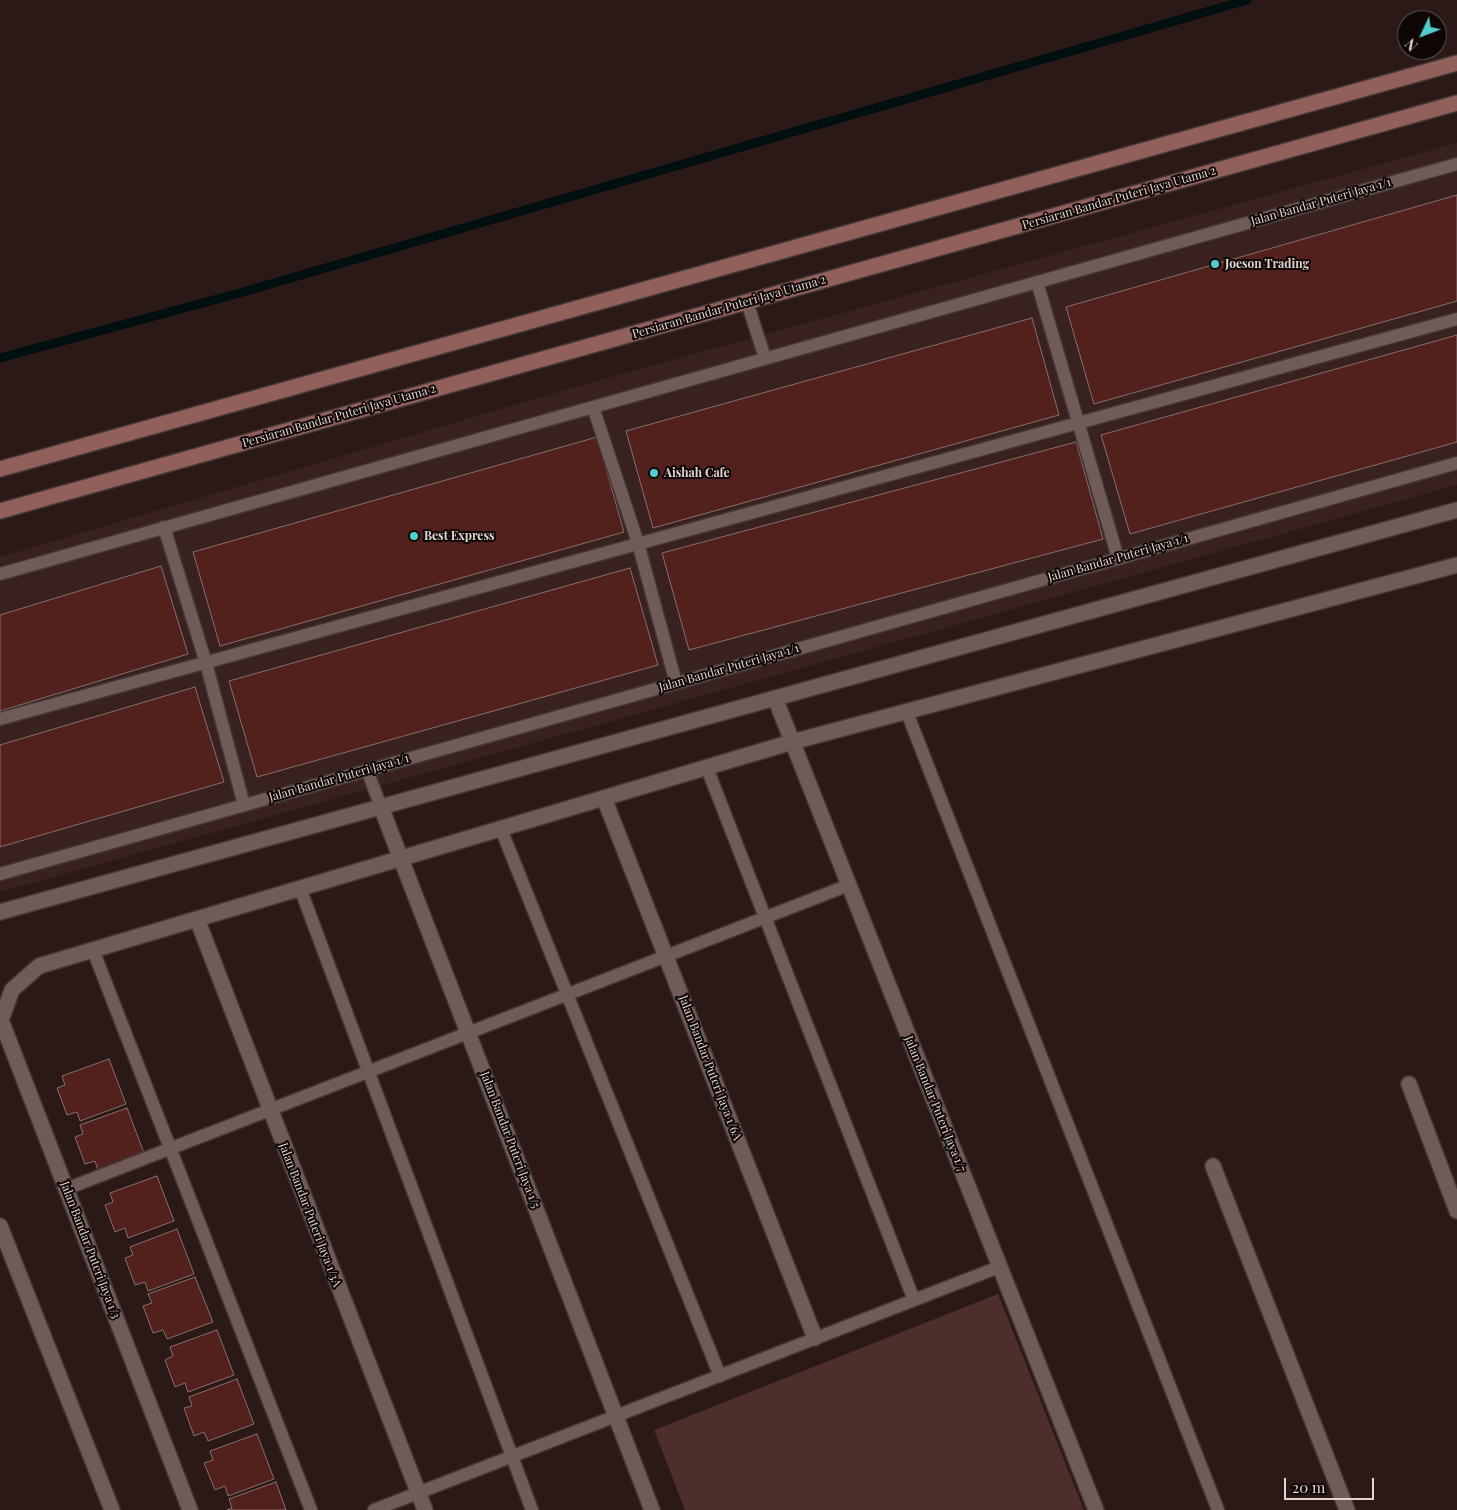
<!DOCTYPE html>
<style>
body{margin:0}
#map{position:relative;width:1457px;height:1510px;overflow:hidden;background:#2b1917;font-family:"Playfair Display",serif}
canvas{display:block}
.north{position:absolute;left:1397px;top:10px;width:50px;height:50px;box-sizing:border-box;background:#0e0706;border:1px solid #625958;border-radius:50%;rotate:227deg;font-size:14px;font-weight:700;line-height:20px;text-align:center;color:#e1d4d2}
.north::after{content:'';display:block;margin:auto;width:18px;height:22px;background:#52cdce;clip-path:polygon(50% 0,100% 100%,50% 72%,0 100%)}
.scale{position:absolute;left:1284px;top:1478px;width:90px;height:22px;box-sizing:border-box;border:2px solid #e1d4d2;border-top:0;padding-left:6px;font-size:15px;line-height:18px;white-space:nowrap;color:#e1d4d2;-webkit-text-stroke:4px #0e0706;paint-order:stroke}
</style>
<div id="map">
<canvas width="1457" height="1510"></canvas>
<div class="north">N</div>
<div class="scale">20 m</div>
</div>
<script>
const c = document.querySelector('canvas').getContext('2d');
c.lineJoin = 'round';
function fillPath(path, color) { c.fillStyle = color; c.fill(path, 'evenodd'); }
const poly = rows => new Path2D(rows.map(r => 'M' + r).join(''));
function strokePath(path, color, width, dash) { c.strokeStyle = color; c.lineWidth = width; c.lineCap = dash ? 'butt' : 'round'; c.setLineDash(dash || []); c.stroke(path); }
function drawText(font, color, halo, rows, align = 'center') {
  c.font = font + ' "Playfair Display",serif'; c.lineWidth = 4; c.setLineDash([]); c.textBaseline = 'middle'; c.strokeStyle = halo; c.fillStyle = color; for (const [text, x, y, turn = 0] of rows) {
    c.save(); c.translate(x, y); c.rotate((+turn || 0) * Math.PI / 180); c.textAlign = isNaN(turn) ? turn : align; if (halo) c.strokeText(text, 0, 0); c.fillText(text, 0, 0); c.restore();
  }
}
fillPath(poly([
 [1457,143,1457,485,0,892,0,557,582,385]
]), '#38211e');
fillPath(poly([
 [998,1294,1084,1510,685,1510,654,1430]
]), '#4e2e2b');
strokePath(poly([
 [0,358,236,294,1247,0]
]), '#001011', 9);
const building = poly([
 [1457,195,1457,301,1094,404,1066,307,1457,195],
 [1032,318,1059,415,653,528,626,431,1032,318],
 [1457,335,1457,442,1130,534,1101,435,1457,335],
 [597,437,624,532,220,646,193,552,597,437],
 [1076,442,1103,539,689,650,662,553,1076,442],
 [161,566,188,654,0,711,0,615,161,566],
 [630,568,658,665,257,777,229,681,630,568],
 [195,687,224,782,0,847,0,745,195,687],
 [109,1059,126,1104,80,1121,77,1112,67,1115,57,1088,65,1085,62,1076,109,1059],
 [127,1108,144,1153,98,1170,95,1161,85,1164,75,1137,83,1134,80,1125,127,1108],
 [157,1176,174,1221,128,1238,125,1228,115,1232,105,1205,113,1202,110,1193,157,1176],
 [177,1229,194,1274,148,1291,145,1282,135,1285,125,1258,133,1255,130,1247,177,1229],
 [195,1277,213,1322,167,1339,163,1330,153,1333,143,1306,152,1303,148,1294,195,1277],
 [217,1330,234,1375,188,1392,185,1383,175,1387,165,1360,173,1356,170,1347,217,1330],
 [237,1379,254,1424,208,1441,204,1432,194,1436,184,1408,192,1406,189,1397,237,1379],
 [257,1434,274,1479,228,1496,225,1486,215,1490,204,1463,213,1460,210,1451,257,1434],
 [276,1482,286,1510,227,1510,232,1508,229,1499,276,1482]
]);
fillPath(building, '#53211d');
strokePath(building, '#866f6c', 1);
const lane = poly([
 [1037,282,1118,558],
 [747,302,765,358],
 [593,407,638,543,676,683],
 [164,527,206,663,244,805],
 [0,574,1457,164],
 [906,710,1218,1510],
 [0,719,1457,319],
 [707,768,914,1300],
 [367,770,381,807],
 [501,829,720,1376],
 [0,874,1457,463],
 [300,888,532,1510],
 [93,950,311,1510],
 [66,1189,849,885],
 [374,1510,999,1267]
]);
const street = poly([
 [775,698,1096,1510],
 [604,798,815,1338],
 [381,807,652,1510],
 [0,912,1457,510],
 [197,919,425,1510],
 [1409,1084,1457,1211],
 [1213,1166,1347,1510],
 [0,1226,112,1510],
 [190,1510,1,1020,12,990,39,966,792,742,1457,565]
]);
const secondary = poly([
 [0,469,1457,63],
 [0,511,1457,103]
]);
strokePath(lane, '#443635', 15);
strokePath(street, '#443635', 18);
strokePath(secondary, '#443635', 18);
strokePath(lane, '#715b58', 12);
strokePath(street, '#715b58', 15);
strokePath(secondary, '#91605b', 15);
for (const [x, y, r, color] of [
 [1215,264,5,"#52cdce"],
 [654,473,5,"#52cdce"],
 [414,536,5,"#52cdce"]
]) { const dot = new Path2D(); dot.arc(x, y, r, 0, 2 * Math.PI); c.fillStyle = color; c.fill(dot); strokePath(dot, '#0e0706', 2); }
drawText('12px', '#e1d4d2', '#0e0706', [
 ["Persiaran Bandar Puteri Jaya Utama 2",1119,198,-16],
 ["Jalan Bandar Puteri Jaya 1/1",1321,202,-16],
 ["Persiaran Bandar Puteri Jaya Utama 2",729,307,-16],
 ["Persiaran Bandar Puteri Jaya Utama 2",339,416,-16],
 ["Jalan Bandar Puteri Jaya 1/1",1118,558,-16],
 ["Jalan Bandar Puteri Jaya 1/1",729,668,-16],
 ["Jalan Bandar Puteri Jaya 1/1",339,778,-16],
 ["Jalan Bandar Puteri Jaya 1/6A",710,1068,69],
 ["Jalan Bandar Puteri Jaya 1/7",935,1104,68],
 ["Jalan Bandar Puteri Jaya 1/5",510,1140,69],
 ["Jalan Bandar Puteri Jaya 1/3A",310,1215,69],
 ["Jalan Bandar Puteri Jaya 1/3",90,1250,69]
]);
drawText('bold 12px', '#e1d4d2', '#0e0706', [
 ["Joeson Trading",1225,264],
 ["Aishah Cafe",664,473],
 ["Best Express",424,536]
], 'left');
</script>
